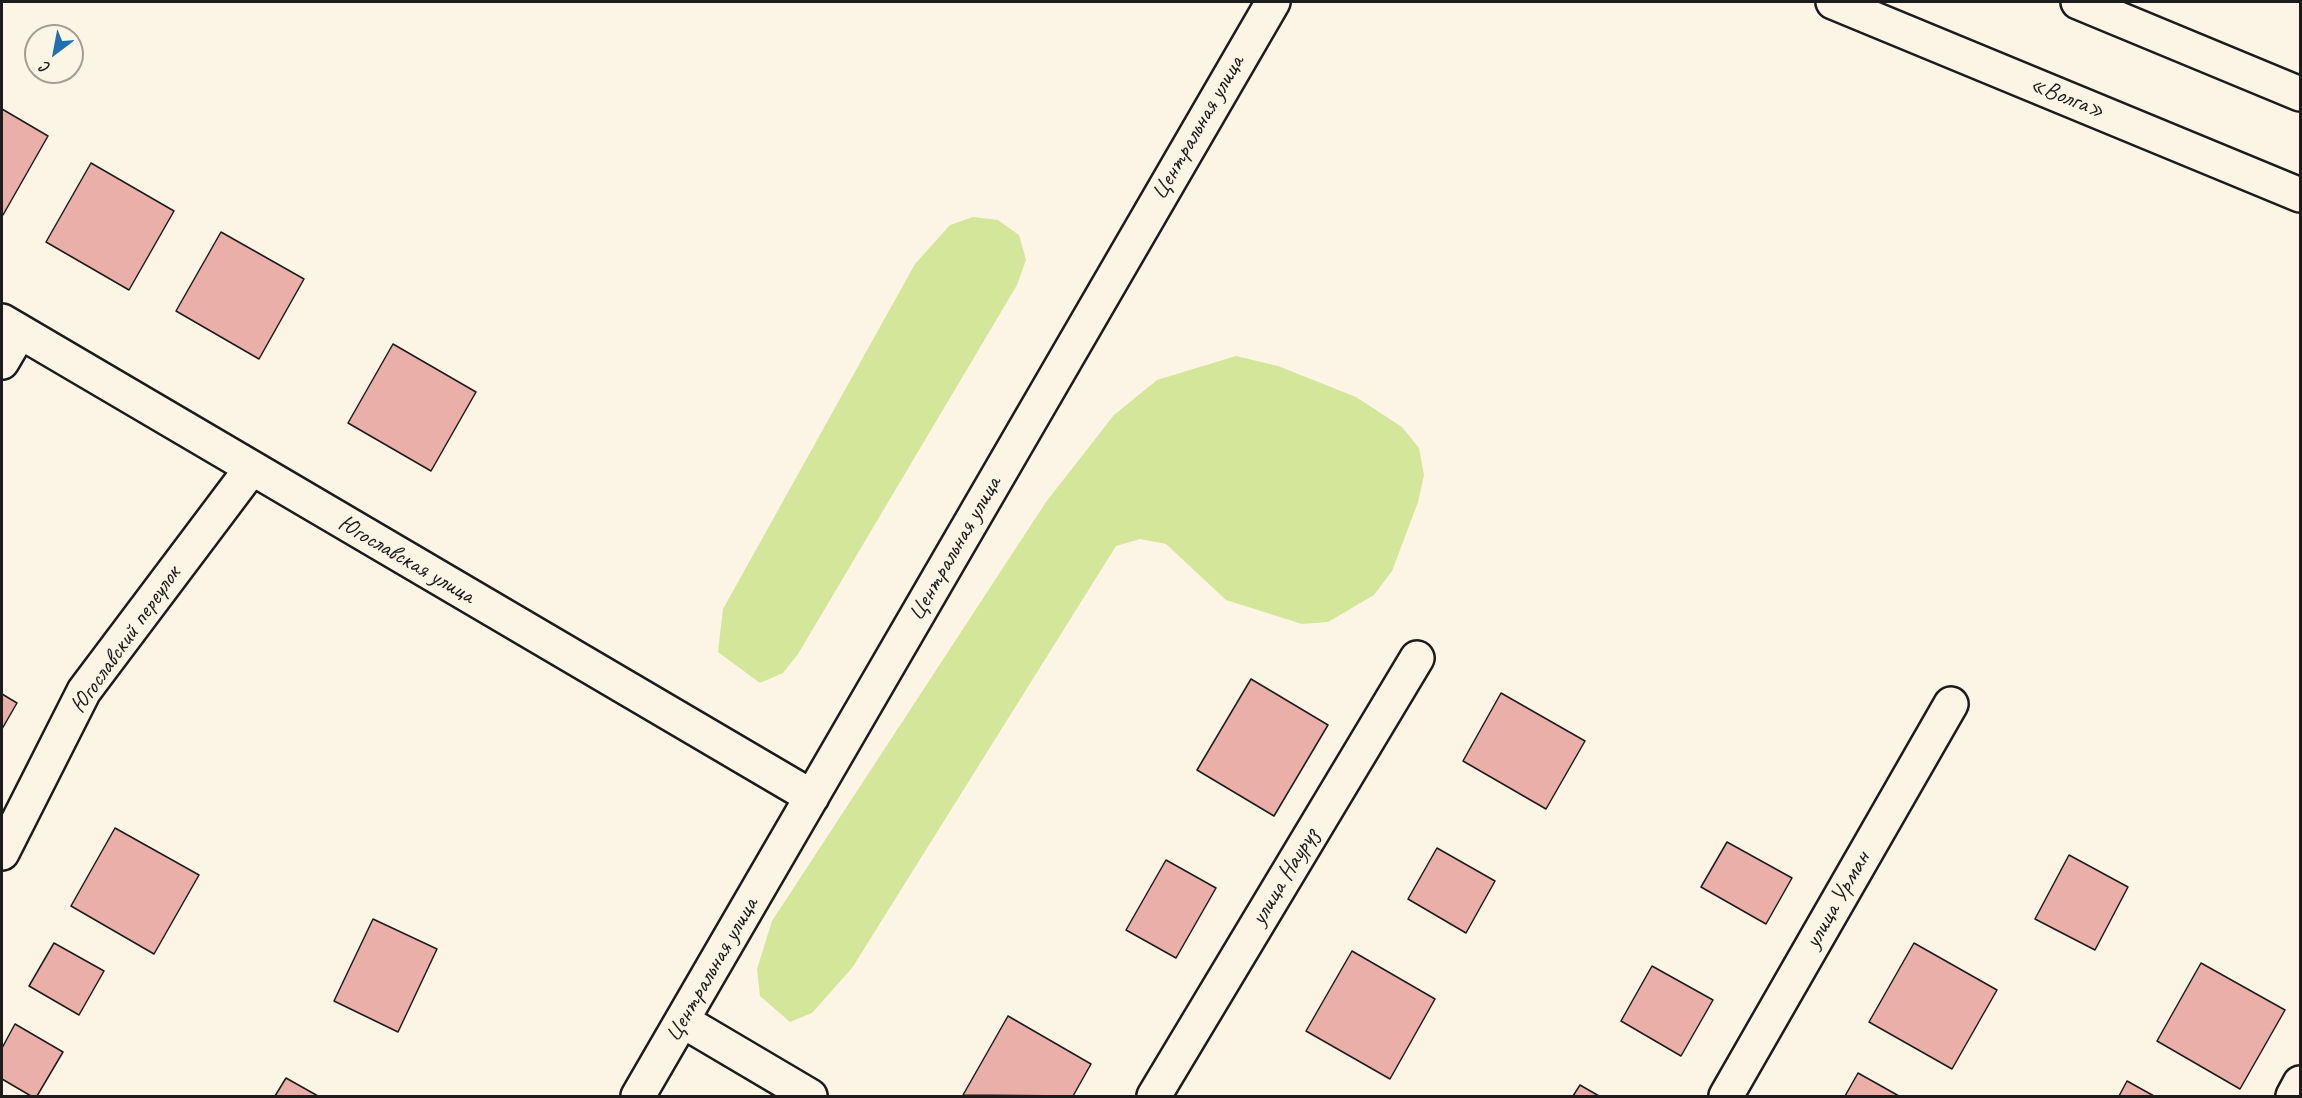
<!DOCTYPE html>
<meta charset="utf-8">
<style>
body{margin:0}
#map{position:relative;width:2302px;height:1098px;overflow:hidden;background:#fcf5e5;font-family:Caveat,sans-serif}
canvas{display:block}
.frame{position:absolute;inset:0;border:3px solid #1c1c1c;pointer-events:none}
.north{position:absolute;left:24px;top:24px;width:60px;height:60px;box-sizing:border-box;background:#fcf5e5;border:2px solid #a29e95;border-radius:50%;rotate:212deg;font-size:16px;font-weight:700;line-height:24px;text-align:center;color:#1c1c1c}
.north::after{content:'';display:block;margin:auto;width:21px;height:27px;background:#1f6fb2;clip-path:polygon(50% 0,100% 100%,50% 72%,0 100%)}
</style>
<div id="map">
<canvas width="2302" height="1098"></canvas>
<div class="frame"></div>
<div class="north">С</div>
</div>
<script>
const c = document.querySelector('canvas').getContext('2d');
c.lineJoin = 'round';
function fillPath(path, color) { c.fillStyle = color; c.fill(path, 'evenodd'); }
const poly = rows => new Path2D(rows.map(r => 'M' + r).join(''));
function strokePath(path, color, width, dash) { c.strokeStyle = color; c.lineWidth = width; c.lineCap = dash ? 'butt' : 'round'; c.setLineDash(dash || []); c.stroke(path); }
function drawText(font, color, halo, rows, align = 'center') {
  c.font = font + ' Caveat,sans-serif'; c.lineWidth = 4.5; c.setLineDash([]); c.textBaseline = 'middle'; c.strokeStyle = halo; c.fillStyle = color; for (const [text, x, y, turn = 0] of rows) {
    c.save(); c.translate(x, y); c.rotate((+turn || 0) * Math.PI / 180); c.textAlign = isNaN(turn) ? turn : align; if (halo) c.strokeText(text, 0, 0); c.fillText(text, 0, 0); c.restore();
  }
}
fillPath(poly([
 [973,217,998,220,1019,235,1026,260,1017,285,798,654,783,673,760,683,718,652,723,609,915,264,950,225],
 [1236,356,1278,366,1356,397,1402,427,1419,448,1424,475,1418,502,1392,571,1374,595,1328,622,1302,624,1226,600,1166,544,1140,539,1116,546,852,968,812,1013,790,1022,760,996,757,969,772,921,1046,502,1114,415,1157,380]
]), '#d3e69a');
const building = poly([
 [2,109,48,136,3,215,2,214,2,109],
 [91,163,174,211,129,290,46,242,91,163],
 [221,232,304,279,259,359,176,311,221,232],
 [393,344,476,392,431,471,348,423,393,344],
 [1251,679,1328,725,1274,816,1197,770,1251,679],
 [1501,693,1585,741,1546,809,1463,761,1501,693],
 [2,694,17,703,2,729,2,694],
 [115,828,199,875,154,954,71,906,115,828],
 [1727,842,1792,878,1766,924,1701,887,1727,842],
 [1437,848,1495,881,1466,933,1408,899,1437,848],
 [2069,855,2128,887,2095,950,2035,919,2069,855],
 [1166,860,1216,888,1176,958,1126,930,1166,860],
 [373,919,437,949,398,1032,334,1001,373,919],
 [54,943,104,971,79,1015,29,986,54,943],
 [1914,943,1997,990,1952,1069,1869,1022,1914,943],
 [1352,951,1435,999,1390,1079,1306,1031,1352,951],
 [2201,963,2285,1010,2240,1089,2157,1041,2201,963],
 [1652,966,1713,1000,1681,1056,1621,1021,1652,966],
 [1008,1016,1091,1064,1073,1096,963,1095,1008,1016],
 [15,1024,63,1052,37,1096,31,1096,2,1079,2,1048,15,1024],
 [1858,1073,1899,1096,1845,1096,1858,1073],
 [286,1078,318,1096,275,1096,286,1078],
 [2127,1081,2154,1096,2119,1096,2127,1081],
 [1580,1085,1599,1096,1573,1096,1580,1085]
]);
fillPath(building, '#e9afa8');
strokePath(building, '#1c1c1c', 1.5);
const minor = poly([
 [2,321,812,797],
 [2,362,19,333],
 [2,853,84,691,251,469],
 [683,1021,810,1096],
 [638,1096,1273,2],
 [1154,1096,1417,658],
 [1726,1096,1951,704],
 [2293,1096,2300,1083]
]);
const highway = poly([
 [1833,2,2300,195],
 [2078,2,2300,94]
]);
strokePath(minor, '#1c1c1c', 38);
strokePath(highway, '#1c1c1c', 38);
strokePath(minor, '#fcf5e5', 33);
strokePath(highway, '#fcf5e5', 33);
drawText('24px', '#1c1c1c', '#fcf5e5', [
 ["«Волга»",2067,98,22],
 ["Центральная улица",1198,128,-60],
 ["Центральная улица",955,549,-60],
 ["Югославская улица",406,560,30],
 ["Югославский переулок",126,640,-55],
 ["улица Науруз",1285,877,-59],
 ["улица Урман",1838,900,-60],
 ["Центральная улица",712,970,-60]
]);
</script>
